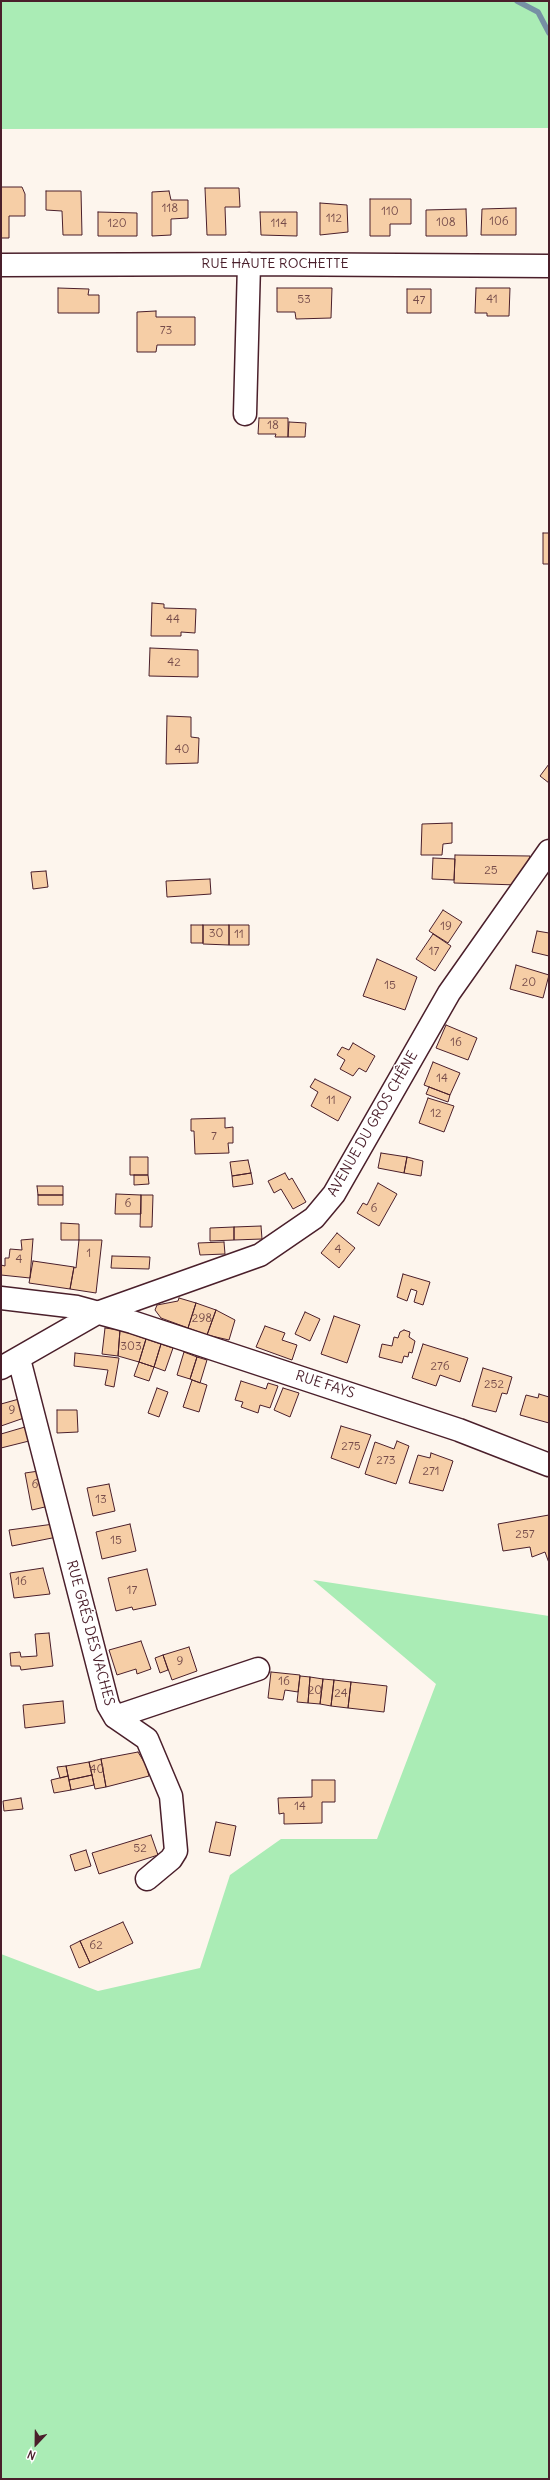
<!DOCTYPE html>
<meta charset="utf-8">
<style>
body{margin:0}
#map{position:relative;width:550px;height:2480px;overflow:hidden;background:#fdf5ed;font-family:Delius,sans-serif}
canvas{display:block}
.frame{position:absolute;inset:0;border:2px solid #4a1f2b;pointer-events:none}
.north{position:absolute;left:16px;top:2424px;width:40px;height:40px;-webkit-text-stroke:3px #fff;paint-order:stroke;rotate:202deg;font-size:11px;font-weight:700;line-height:16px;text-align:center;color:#4a1f2b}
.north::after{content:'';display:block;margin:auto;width:14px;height:18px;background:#4a1f2b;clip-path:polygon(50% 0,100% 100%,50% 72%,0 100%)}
</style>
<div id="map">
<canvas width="550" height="2480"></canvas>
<div class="frame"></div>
<div class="north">N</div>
</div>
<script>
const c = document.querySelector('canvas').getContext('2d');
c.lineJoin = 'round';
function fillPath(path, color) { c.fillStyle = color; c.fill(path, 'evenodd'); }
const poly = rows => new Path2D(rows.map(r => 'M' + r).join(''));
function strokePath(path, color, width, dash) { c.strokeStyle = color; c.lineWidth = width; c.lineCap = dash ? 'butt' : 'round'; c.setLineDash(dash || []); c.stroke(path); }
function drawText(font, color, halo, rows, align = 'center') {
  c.font = font + ' Delius,sans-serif'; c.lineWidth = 3; c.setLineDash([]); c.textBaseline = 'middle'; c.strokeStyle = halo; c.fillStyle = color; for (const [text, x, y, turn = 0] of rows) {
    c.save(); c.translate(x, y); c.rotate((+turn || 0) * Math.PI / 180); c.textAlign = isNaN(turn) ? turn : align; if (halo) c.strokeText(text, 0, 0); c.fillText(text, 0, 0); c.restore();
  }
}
fillPath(poly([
 [1,1,549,1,549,128,1,129],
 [313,1580,549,1616,549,2479,1,2479,1,1954,98,1991,200,1968,230,1875,281,1839,377,1839,436,1684]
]), '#aaecb5');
strokePath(poly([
 [517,1,538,12,549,33]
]), '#7690a4', 5.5);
const building = poly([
 [1,187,22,187,25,194,25,216,9,216,9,238,1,238,1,187],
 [205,188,239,188,240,207,225,207,226,235,207,235,205,188],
 [46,191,81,191,82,235,63,235,62,211,46,210,46,191],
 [169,191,171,200,188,200,188,218,171,219,171,235,152,236,152,192,169,191],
 [370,199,411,199,411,224,390,224,390,236,370,236,370,199],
 [320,203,347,205,348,232,320,235,320,203],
 [516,208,516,235,481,235,482,209,516,208],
 [466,209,467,236,426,236,426,210,466,209],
 [98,212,137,213,137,236,98,236,98,212],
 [260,212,297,212,297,236,261,235,260,212],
 [58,288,89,289,88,295,99,295,99,313,58,313,58,288],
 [277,288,332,288,331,318,296,319,295,312,277,312,277,288],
 [476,288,510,288,509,316,487,316,487,313,475,313,476,288],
 [407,289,431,289,431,313,407,313,407,289],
 [156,311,156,317,195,317,195,345,157,345,156,352,137,352,137,312,156,311],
 [259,418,288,418,288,437,275,437,276,434,258,434,259,418],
 [289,422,306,423,305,437,288,437,289,422],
 [543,533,549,533,549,564,543,564,543,533],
 [152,603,164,604,164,608,196,609,195,633,181,632,181,636,151,636,152,603],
 [150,648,198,650,198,677,149,676,150,648],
 [167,716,191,717,191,737,199,738,198,763,166,764,167,716],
 [549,764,549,783,540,776,549,764],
 [452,823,452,843,443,844,442,855,421,855,422,824,452,823],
 [455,855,530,856,525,871,518,885,454,883,455,855],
 [433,858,455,859,454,880,432,879,433,858],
 [46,871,48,887,33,889,31,872,46,871],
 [210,879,211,894,167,897,166,881,210,879],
 [443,910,462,922,448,943,429,931,443,910],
 [191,925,203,925,203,943,191,943,191,925],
 [203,925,229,925,229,945,203,944,203,925],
 [229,925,249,925,249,945,229,945,229,925],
 [537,931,549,933,549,956,532,952,537,931],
 [433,934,451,946,435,971,416,959,433,934],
 [377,959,417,977,405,1010,363,996,377,959],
 [516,965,549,975,543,998,510,989,516,965],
 [446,1025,477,1038,468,1060,436,1048,446,1025],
 [353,1043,375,1056,366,1072,359,1068,353,1076,340,1069,345,1060,337,1055,342,1047,349,1050,353,1043],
 [433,1062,460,1073,450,1095,424,1085,433,1062],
 [315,1079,351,1097,338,1121,311,1106,318,1092,310,1087,315,1079],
 [429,1087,450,1095,448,1102,426,1094,429,1087],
 [428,1098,454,1106,444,1132,419,1123,428,1098],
 [225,1118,225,1128,233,1127,233,1143,228,1143,229,1153,195,1154,194,1131,191,1131,191,1119,225,1118],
 [381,1153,407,1157,404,1173,378,1168,381,1153],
 [130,1157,148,1157,148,1175,130,1175,130,1157],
 [407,1157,423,1161,421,1176,404,1173,407,1157],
 [248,1160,251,1173,232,1176,230,1162,248,1160],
 [251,1173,253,1184,233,1187,232,1176,251,1173],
 [285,1173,289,1180,292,1178,306,1202,293,1209,281,1189,274,1193,268,1181,285,1173],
 [134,1175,148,1175,149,1184,134,1185,134,1175],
 [378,1183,397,1194,379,1226,357,1213,363,1203,367,1205,378,1183],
 [37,1186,63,1186,63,1195,38,1195,37,1186],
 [116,1194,141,1195,141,1214,115,1214,116,1194],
 [38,1195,63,1195,63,1205,38,1205,38,1195],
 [141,1195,153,1195,152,1227,140,1227,141,1195],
 [61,1223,79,1224,79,1240,61,1240,61,1223],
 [261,1226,262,1239,234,1240,234,1227,261,1226],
 [234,1227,234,1240,210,1241,210,1228,234,1227],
 [337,1233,355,1248,339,1268,321,1253,337,1233],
 [33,1239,30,1278,1,1275,1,1265,5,1266,5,1258,9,1258,10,1249,22,1250,21,1240,33,1239],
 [79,1240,102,1240,96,1293,70,1289,74,1267,76,1268,79,1240],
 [224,1242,225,1254,200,1255,198,1243,224,1242],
 [112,1256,150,1257,149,1269,111,1268,112,1256],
 [33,1261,74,1267,70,1289,29,1283,33,1261],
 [403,1274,430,1282,423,1305,414,1302,417,1291,411,1289,407,1301,397,1297,403,1274],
 [179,1298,196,1303,188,1328,161,1318,155,1310,157,1305,178,1301,179,1298],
 [196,1303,216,1310,207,1335,188,1328,196,1303],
 [216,1310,235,1320,229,1340,207,1335,216,1310],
 [305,1312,320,1319,310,1341,295,1334,305,1312],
 [334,1316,360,1325,347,1363,321,1354,334,1316],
 [265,1326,285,1333,282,1340,297,1345,292,1360,256,1347,265,1326],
 [105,1328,120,1330,118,1356,102,1354,105,1328],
 [120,1330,146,1339,139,1362,118,1356,120,1330],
 [404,1330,410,1332,409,1337,415,1341,412,1353,409,1352,408,1357,404,1356,402,1363,379,1357,382,1344,392,1346,394,1337,398,1338,400,1332,404,1330],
 [146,1339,161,1344,154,1367,139,1362,146,1339],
 [161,1344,173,1348,165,1371,154,1367,161,1344],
 [423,1344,468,1358,460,1382,440,1375,436,1386,412,1378,423,1344],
 [184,1352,197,1357,190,1379,177,1375,184,1352],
 [75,1353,119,1358,114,1387,105,1385,108,1370,74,1366,75,1353],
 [197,1357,207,1360,200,1383,190,1379,197,1357],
 [139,1362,154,1367,149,1381,134,1376,139,1362],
 [483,1368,512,1377,507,1394,502,1393,496,1412,472,1406,483,1368],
 [192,1380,207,1385,199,1412,183,1407,192,1380],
 [241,1381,266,1389,268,1383,278,1386,270,1408,260,1405,258,1413,241,1407,243,1402,235,1400,241,1381],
 [157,1388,168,1392,159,1417,148,1413,157,1388],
 [283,1388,299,1393,290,1417,274,1410,283,1388],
 [539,1394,549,1397,549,1423,520,1415,526,1395,538,1398,539,1394],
 [19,1399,24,1418,1,1426,1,1404,19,1399],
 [57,1410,77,1410,78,1432,57,1433,57,1410],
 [341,1426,371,1435,359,1468,331,1458,341,1426],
 [25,1427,29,1441,1,1448,1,1434,25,1427],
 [397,1441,409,1446,396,1484,365,1474,375,1442,394,1449,397,1441],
 [431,1453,453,1461,443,1491,409,1483,418,1455,430,1458,431,1453],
 [39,1471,49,1506,32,1510,25,1473,39,1471],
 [109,1484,115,1511,93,1516,87,1488,109,1484],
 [549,1515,549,1563,545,1552,532,1557,530,1547,503,1551,498,1524,549,1515],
 [54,1524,57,1537,12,1546,9,1530,54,1524],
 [130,1524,136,1551,102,1559,96,1532,130,1524],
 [43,1568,50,1594,14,1598,10,1573,43,1568],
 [147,1569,156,1605,133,1610,132,1607,116,1611,108,1578,147,1569],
 [49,1633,53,1666,21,1670,20,1666,11,1666,10,1653,20,1652,21,1657,37,1656,35,1634,49,1633],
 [141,1641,151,1669,137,1674,136,1669,117,1675,109,1650,141,1641],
 [189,1647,197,1671,172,1680,163,1655,189,1647],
 [163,1655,168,1670,160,1673,155,1658,163,1655],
 [271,1672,300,1675,298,1692,285,1690,283,1700,268,1698,271,1672],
 [300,1676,310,1677,308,1703,297,1702,300,1676],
 [310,1677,323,1679,320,1704,308,1703,310,1677],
 [323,1679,334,1680,331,1706,320,1704,323,1679],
 [334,1680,351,1682,348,1708,331,1706,334,1680],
 [351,1682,387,1686,384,1712,348,1708,351,1682],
 [63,1701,65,1723,25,1728,23,1705,63,1701],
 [138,1752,146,1765,149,1776,106,1787,101,1759,138,1752],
 [101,1759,106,1787,95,1789,89,1762,101,1759],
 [89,1762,92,1775,69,1780,66,1766,89,1762],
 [66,1766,68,1776,60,1778,57,1767,66,1766],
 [92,1775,94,1785,71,1790,69,1780,92,1775],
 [68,1776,71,1790,54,1793,51,1780,68,1776],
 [312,1780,335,1780,335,1802,322,1802,322,1823,284,1824,284,1813,279,1814,278,1798,312,1797,312,1780],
 [21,1798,23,1809,4,1811,3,1801,21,1798],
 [216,1822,236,1826,230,1856,209,1852,216,1822],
 [151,1835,158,1855,99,1874,92,1853,151,1835],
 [86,1850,91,1866,75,1871,70,1855,86,1850],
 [123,1922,133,1943,90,1963,80,1941,123,1922],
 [80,1941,90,1963,79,1968,70,1946,80,1941]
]);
fillPath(building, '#f6cea6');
strokePath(building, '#4a1f2b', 1);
const minor = poly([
 [1,265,249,264,549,266],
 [245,414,249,264],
 [1,1298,77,1307,132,1322,459,1430,549,1465],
 [19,1359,108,1705,115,1717,147,1739,171,1796,176,1851,171,1859,147,1879],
 [1,1368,97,1313,260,1255,314,1218,334,1194,449,993,549,851],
 [115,1717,258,1669]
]);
strokePath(minor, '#4a1f2b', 25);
strokePath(minor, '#fff', 22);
drawText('12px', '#754b4a', null, [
 ["118",170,209],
 ["110",390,212],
 ["112",334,219],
 ["106",499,222],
 ["108",446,223],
 ["120",117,224],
 ["114",279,224],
 ["53",304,300],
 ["41",492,300],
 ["47",419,301],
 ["73",166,331],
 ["18",273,426],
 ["44",173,620],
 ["42",174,663],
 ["40",182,750],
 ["25",491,871],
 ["19",446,927],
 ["30",216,934],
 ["11",239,935],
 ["17",434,952],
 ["20",529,983],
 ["15",390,986],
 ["16",456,1043],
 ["14",442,1079],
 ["11",331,1101],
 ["12",436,1114],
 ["7",214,1137],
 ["6",128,1204],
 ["6",374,1209],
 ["4",338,1250],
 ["1",89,1254],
 ["4",19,1260],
 ["298",202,1319],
 ["303",131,1347],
 ["276",440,1367],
 ["252",494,1385],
 ["9",12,1411],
 ["275",351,1447],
 ["273",386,1461],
 ["271",431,1472],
 ["6",35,1485],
 ["13",101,1500],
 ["257",525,1535],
 ["15",116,1541],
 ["16",21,1582],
 ["17",132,1591],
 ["9",180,1662],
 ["16",284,1682],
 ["20",315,1691],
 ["24",341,1694],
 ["40",97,1770],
 ["14",300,1807],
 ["52",140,1849],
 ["62",96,1946]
]);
drawText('14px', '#4a1f2b', '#fff', [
 ["RUE HAUTE ROCHETTE",275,264],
 ["AVENUE DU GROS CHÊNE",373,1124,-60],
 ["RUE FAYS",325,1385,18],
 ["RUE GRÉS DES VACHES",90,1633,75]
]);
</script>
